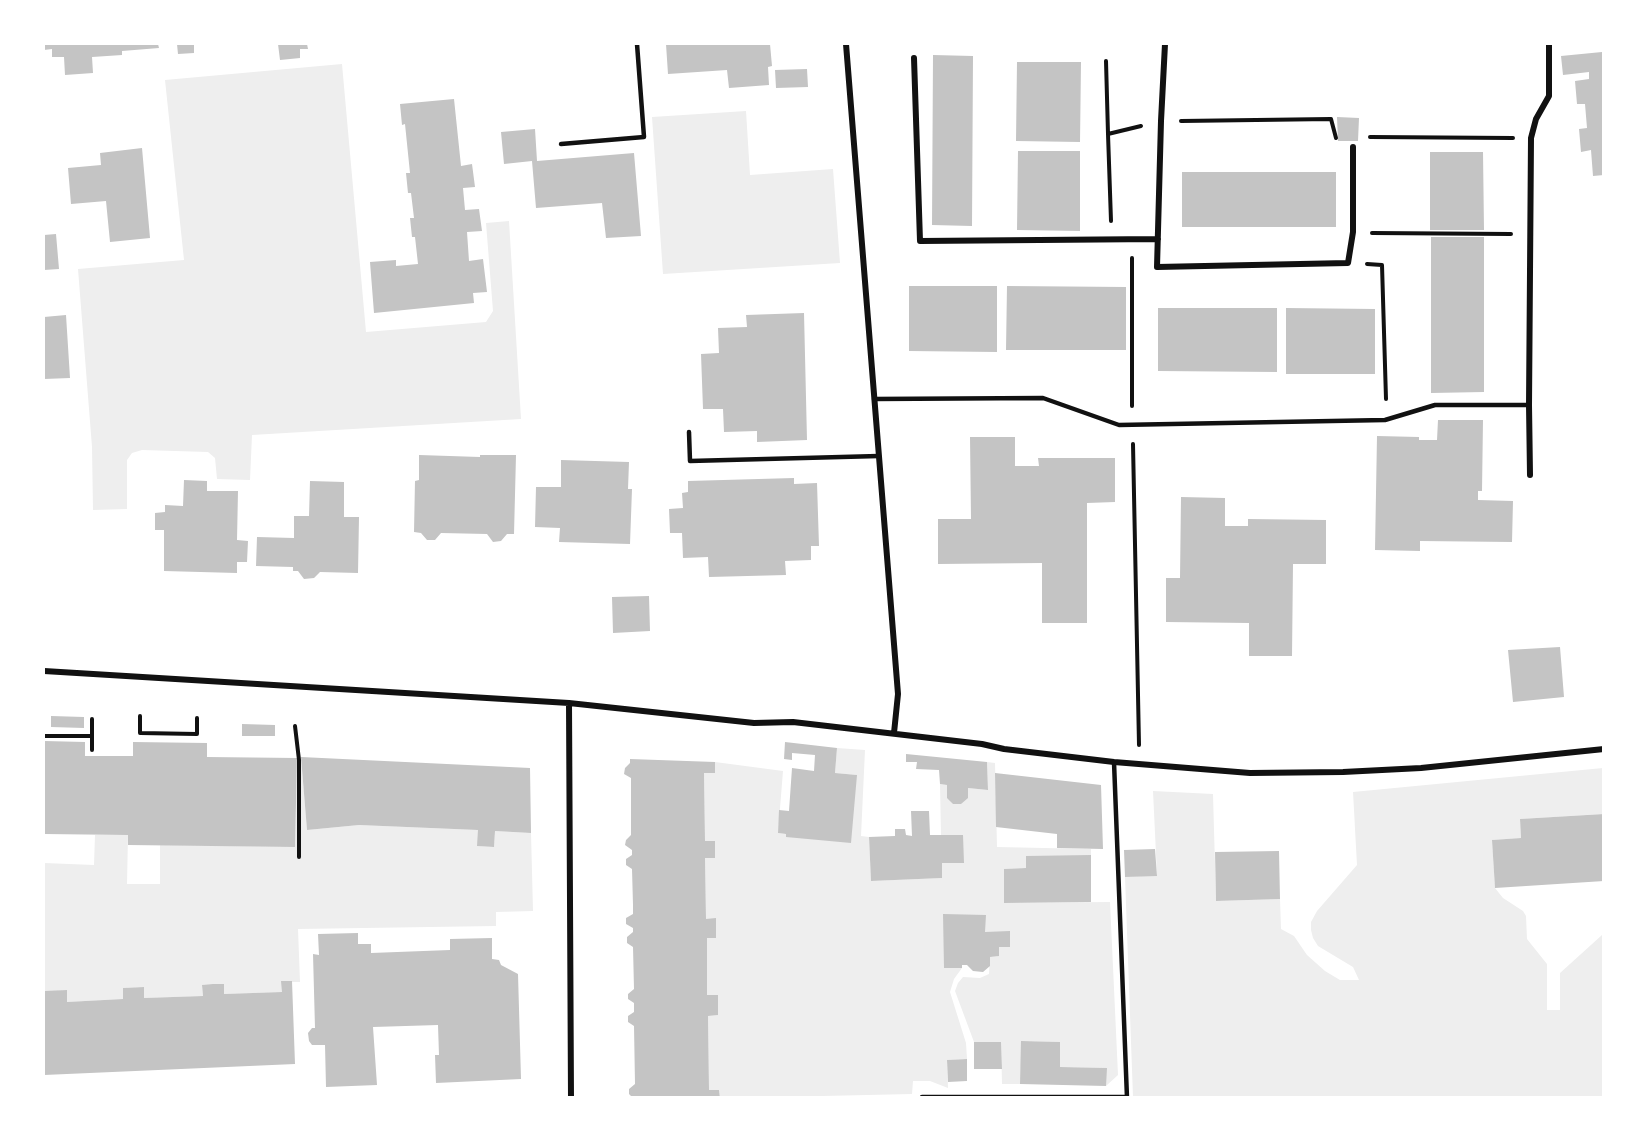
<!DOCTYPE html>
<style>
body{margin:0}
#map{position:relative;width:1647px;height:1141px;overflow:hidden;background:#fff;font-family:"Archivo Narrow",sans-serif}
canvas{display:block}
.frame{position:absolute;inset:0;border:45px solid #fff;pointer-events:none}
</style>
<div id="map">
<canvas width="1647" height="1141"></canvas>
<div class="frame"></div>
</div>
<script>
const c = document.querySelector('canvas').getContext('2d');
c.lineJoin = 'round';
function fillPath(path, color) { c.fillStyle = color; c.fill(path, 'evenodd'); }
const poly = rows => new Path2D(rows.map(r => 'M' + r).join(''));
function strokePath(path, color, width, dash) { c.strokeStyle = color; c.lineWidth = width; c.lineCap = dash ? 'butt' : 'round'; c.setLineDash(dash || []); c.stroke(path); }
fillPath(poly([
 [342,64,366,332,486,322,493,311,486,223,509,221,521,419,252,435,250,480,217,479,215,458,208,452,142,450,132,453,127,460,127,509,93,510,92,447,78,269,184,260,165,80],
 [746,111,750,175,833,169,840,263,663,274,652,117],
 [837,748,865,750,861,836,869,837,871,881,942,878,942,863,964,863,941,836,940,784,947,785,947,797,953,804,961,804,968,788,988,790,987,762,995,763,997,847,1091,849,1091,855,1026,868,1004,869,1004,903,1110,902,1118,1075,1106,1086,1106,1068,1060,1067,1060,1042,1022,1041,1020,1084,1002,1084,1001,1042,974,1042,955,991,958,983,963,977,980,978,989,974,990,957,999,956,999,947,1010,947,1010,932,985,932,985,915,959,915,945,968,962,968,954,979,950,992,966,1043,967,1059,947,1060,948,1088,930,1081,913,1081,912,1094,732,1098,720,1097,719,1090,709,1090,708,1016,718,1015,718,995,707,995,707,938,716,938,716,919,706,919,705,858,715,858,715,851,705,841,704,773,715,772,715,762,783,771,778,833,786,834,857,775,835,773],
 [301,757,307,830,359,825,478,830,478,846,494,847,495,831,531,833,533,911,496,912,496,926,298,929,300,982,282,982,282,992,224,994,224,984,202,985,203,996,144,998,144,987,123,988,123,999,67,1002,67,990,57,991,44,1003,44,863,94,865,95,835,128,835,127,884,160,884,160,845,295,847,297,758],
 [1603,768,1603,814,1520,819,1521,838,1492,840,1495,888,1503,898,1523,911,1526,916,1527,939,1547,964,1547,1010,1560,1010,1560,973,1602,935,1603,936,1603,1097,1133,1097,1125,877,1157,875,1153,791,1213,794,1216,901,1280,899,1281,929,1294,936,1307,955,1325,971,1340,980,1359,980,1353,967,1318,946,1313,938,1311,930,1311,922,1317,911,1357,865,1353,792]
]), '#eee');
fillPath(poly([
 [44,44,158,44,159,48,122,51,122,55,92,57,93,73,65,75,64,57,52,57,52,49,44,50],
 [177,44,194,44,194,53,178,54],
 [278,44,307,44,308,49,300,49,300,58,280,60],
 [666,44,770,44,772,66,768,67,769,85,729,88,727,70,668,74],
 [1602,52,1604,68,1604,175,1593,176,1591,150,1581,152,1579,129,1587,128,1585,104,1577,104,1575,81,1589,79,1589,72,1563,75,1561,56],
 [933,55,973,56,972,226,932,225],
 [1017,62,1081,62,1080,142,1016,141],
 [807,69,808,87,776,88,775,70],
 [454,99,461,166,472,164,475,187,463,188,465,210,479,209,482,231,467,232,469,261,483,259,487,292,473,293,474,303,374,313,370,262,396,260,396,266,418,264,415,237,412,237,410,218,414,218,411,193,408,193,406,173,410,173,405,124,402,125,400,104],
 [1337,117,1359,118,1358,141,1338,141],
 [535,129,537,161,634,153,641,236,606,238,602,203,536,208,532,161,504,164,501,132],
 [142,148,150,238,110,242,106,201,71,204,68,168,101,165,100,153],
 [1018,151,1080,151,1080,231,1017,230],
 [1430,152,1483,152,1484,230,1430,230],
 [1182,172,1336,172,1336,227,1182,227],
 [56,234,59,269,44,270,44,235],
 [1431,237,1484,237,1484,392,1431,393],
 [909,286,997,286,997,352,909,351],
 [1007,286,1126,287,1126,350,1006,350],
 [1158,308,1277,308,1277,372,1158,371],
 [1286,308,1375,309,1375,374,1286,374],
 [804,313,807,440,757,442,757,431,724,432,723,409,703,409,701,354,719,353,718,328,747,327,746,315],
 [66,315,70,378,44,379,44,317],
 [1438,420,1483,420,1482,491,1478,491,1478,500,1513,501,1512,542,1420,541,1420,551,1375,550,1377,436,1419,437,1419,440,1437,440],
 [970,437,1015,437,1015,466,1039,466,1038,458,1115,458,1115,502,1087,503,1087,623,1042,623,1042,563,938,564,938,519,971,519],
 [419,455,480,457,480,455,516,455,514,534,507,534,501,541,493,542,487,534,441,533,435,540,427,540,421,533,414,532,415,481,419,480],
 [561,460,629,462,628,489,632,489,630,544,559,542,560,528,535,527,536,487,561,487],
 [794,478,794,484,817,483,819,546,811,546,811,560,785,561,786,575,709,577,708,557,683,558,682,533,670,533,669,509,683,508,682,493,688,492,688,481],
 [184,480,207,481,207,491,238,491,237,540,248,541,247,562,237,562,237,573,164,571,164,530,155,530,155,513,165,512,165,505,183,506],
 [310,481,344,482,344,517,359,517,358,573,320,572,314,578,304,579,298,571,293,571,293,567,256,566,257,537,294,538,294,516,309,516],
 [1181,497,1225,498,1225,526,1248,526,1248,519,1326,520,1326,564,1293,564,1292,656,1249,656,1249,623,1166,622,1166,578,1180,578],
 [649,596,650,631,613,633,612,597],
 [1560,647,1564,697,1513,702,1508,650],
 [51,716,84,717,84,728,51,727],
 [242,724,275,725,275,736,242,736],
 [44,741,85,742,85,756,133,756,133,742,207,743,207,757,297,758,295,847,128,845,128,835,44,834],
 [785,742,837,748,835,773,857,775,851,843,786,837,786,834,778,833,779,810,789,811,792,768,814,771,815,755,792,753,792,760,784,759],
 [906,754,987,762,988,790,968,788,968,798,961,804,953,804,947,798,947,785,940,784,939,770,916,769,917,762,906,762],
 [301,757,530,768,531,833,495,831,494,847,477,846,478,830,359,825,307,830],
 [630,759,715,762,715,773,704,773,705,841,715,841,715,858,705,858,706,919,716,918,716,938,707,938,707,995,718,995,718,1015,708,1016,709,1090,719,1090,720,1098,633,1098,629,1094,629,1089,635,1084,634,1026,628,1022,628,1016,634,1012,634,1003,628,999,628,994,634,989,633,947,627,943,627,937,633,932,633,928,626,924,626,918,633,914,633,905,632,869,626,865,626,859,632,855,632,850,625,845,626,840,631,835,631,778,624,774,625,768,630,763],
 [995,773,1101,785,1103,849,1057,848,1057,834,996,827],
 [911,811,929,811,930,835,963,835,964,863,942,863,942,878,871,881,869,837,895,836,895,829,905,829,906,835,912,836],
 [1604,814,1604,881,1495,888,1492,840,1521,838,1520,819],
 [1155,849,1157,876,1125,877,1124,850],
 [1279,851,1280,899,1216,901,1215,852],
 [1091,855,1091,902,1004,903,1004,869,1026,868,1026,856],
 [943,914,986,915,985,932,1010,931,1010,947,999,947,999,956,990,957,990,966,983,972,973,971,967,965,962,965,962,968,944,968],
 [358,933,358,944,371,944,371,953,450,950,450,939,492,938,492,959,499,960,501,965,518,974,521,1079,436,1083,435,1055,439,1055,438,1025,373,1027,377,1085,326,1087,325,1045,312,1045,309,1041,308,1033,312,1028,315,1028,313,954,319,955,318,934],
 [281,981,292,981,295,1064,44,1075,45,991,67,990,67,1002,123,999,123,988,144,987,144,998,203,996,202,985,213,984,224,984,224,994,282,992],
 [1021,1041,1060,1042,1060,1067,1107,1068,1106,1086,1020,1084],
 [974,1042,1001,1042,1002,1069,974,1069],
 [967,1059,967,1081,948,1082,947,1060]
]), '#c4c4c4');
strokePath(poly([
 [1106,61,1108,134],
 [1181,121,1331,119,1336,138],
 [1370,137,1513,138],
 [1111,221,1108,134,1141,126],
 [1372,233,1511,234],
 [1367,264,1382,265,1386,399],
 [1132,406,1132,258],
 [1133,444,1139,745],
 [140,716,140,733,197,734,197,718],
 [295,726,299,760,299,857],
 [44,736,92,736,92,750],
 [92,736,92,719]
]), '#111', 4);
strokePath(poly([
 [561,144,644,137,637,44],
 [874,399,1043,398,1119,425,1385,420,1435,405,1529,405],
 [689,432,690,461,879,456],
 [1114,762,1127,1098],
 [922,1097,1127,1097]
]), '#111', 4.5);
strokePath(poly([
 [846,44,898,694,894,733],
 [1165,44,1161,121,1157,267,1348,263,1353,232,1353,147],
 [914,58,920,241,1158,239],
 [1530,475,1529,405,1531,138,1536,119,1549,96,1549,44],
 [44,671,569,703,754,723,793,722,982,744,1004,749,1114,762,1250,773,1343,772,1421,768,1604,749],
 [569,703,571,1098]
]), '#111', 6);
</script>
